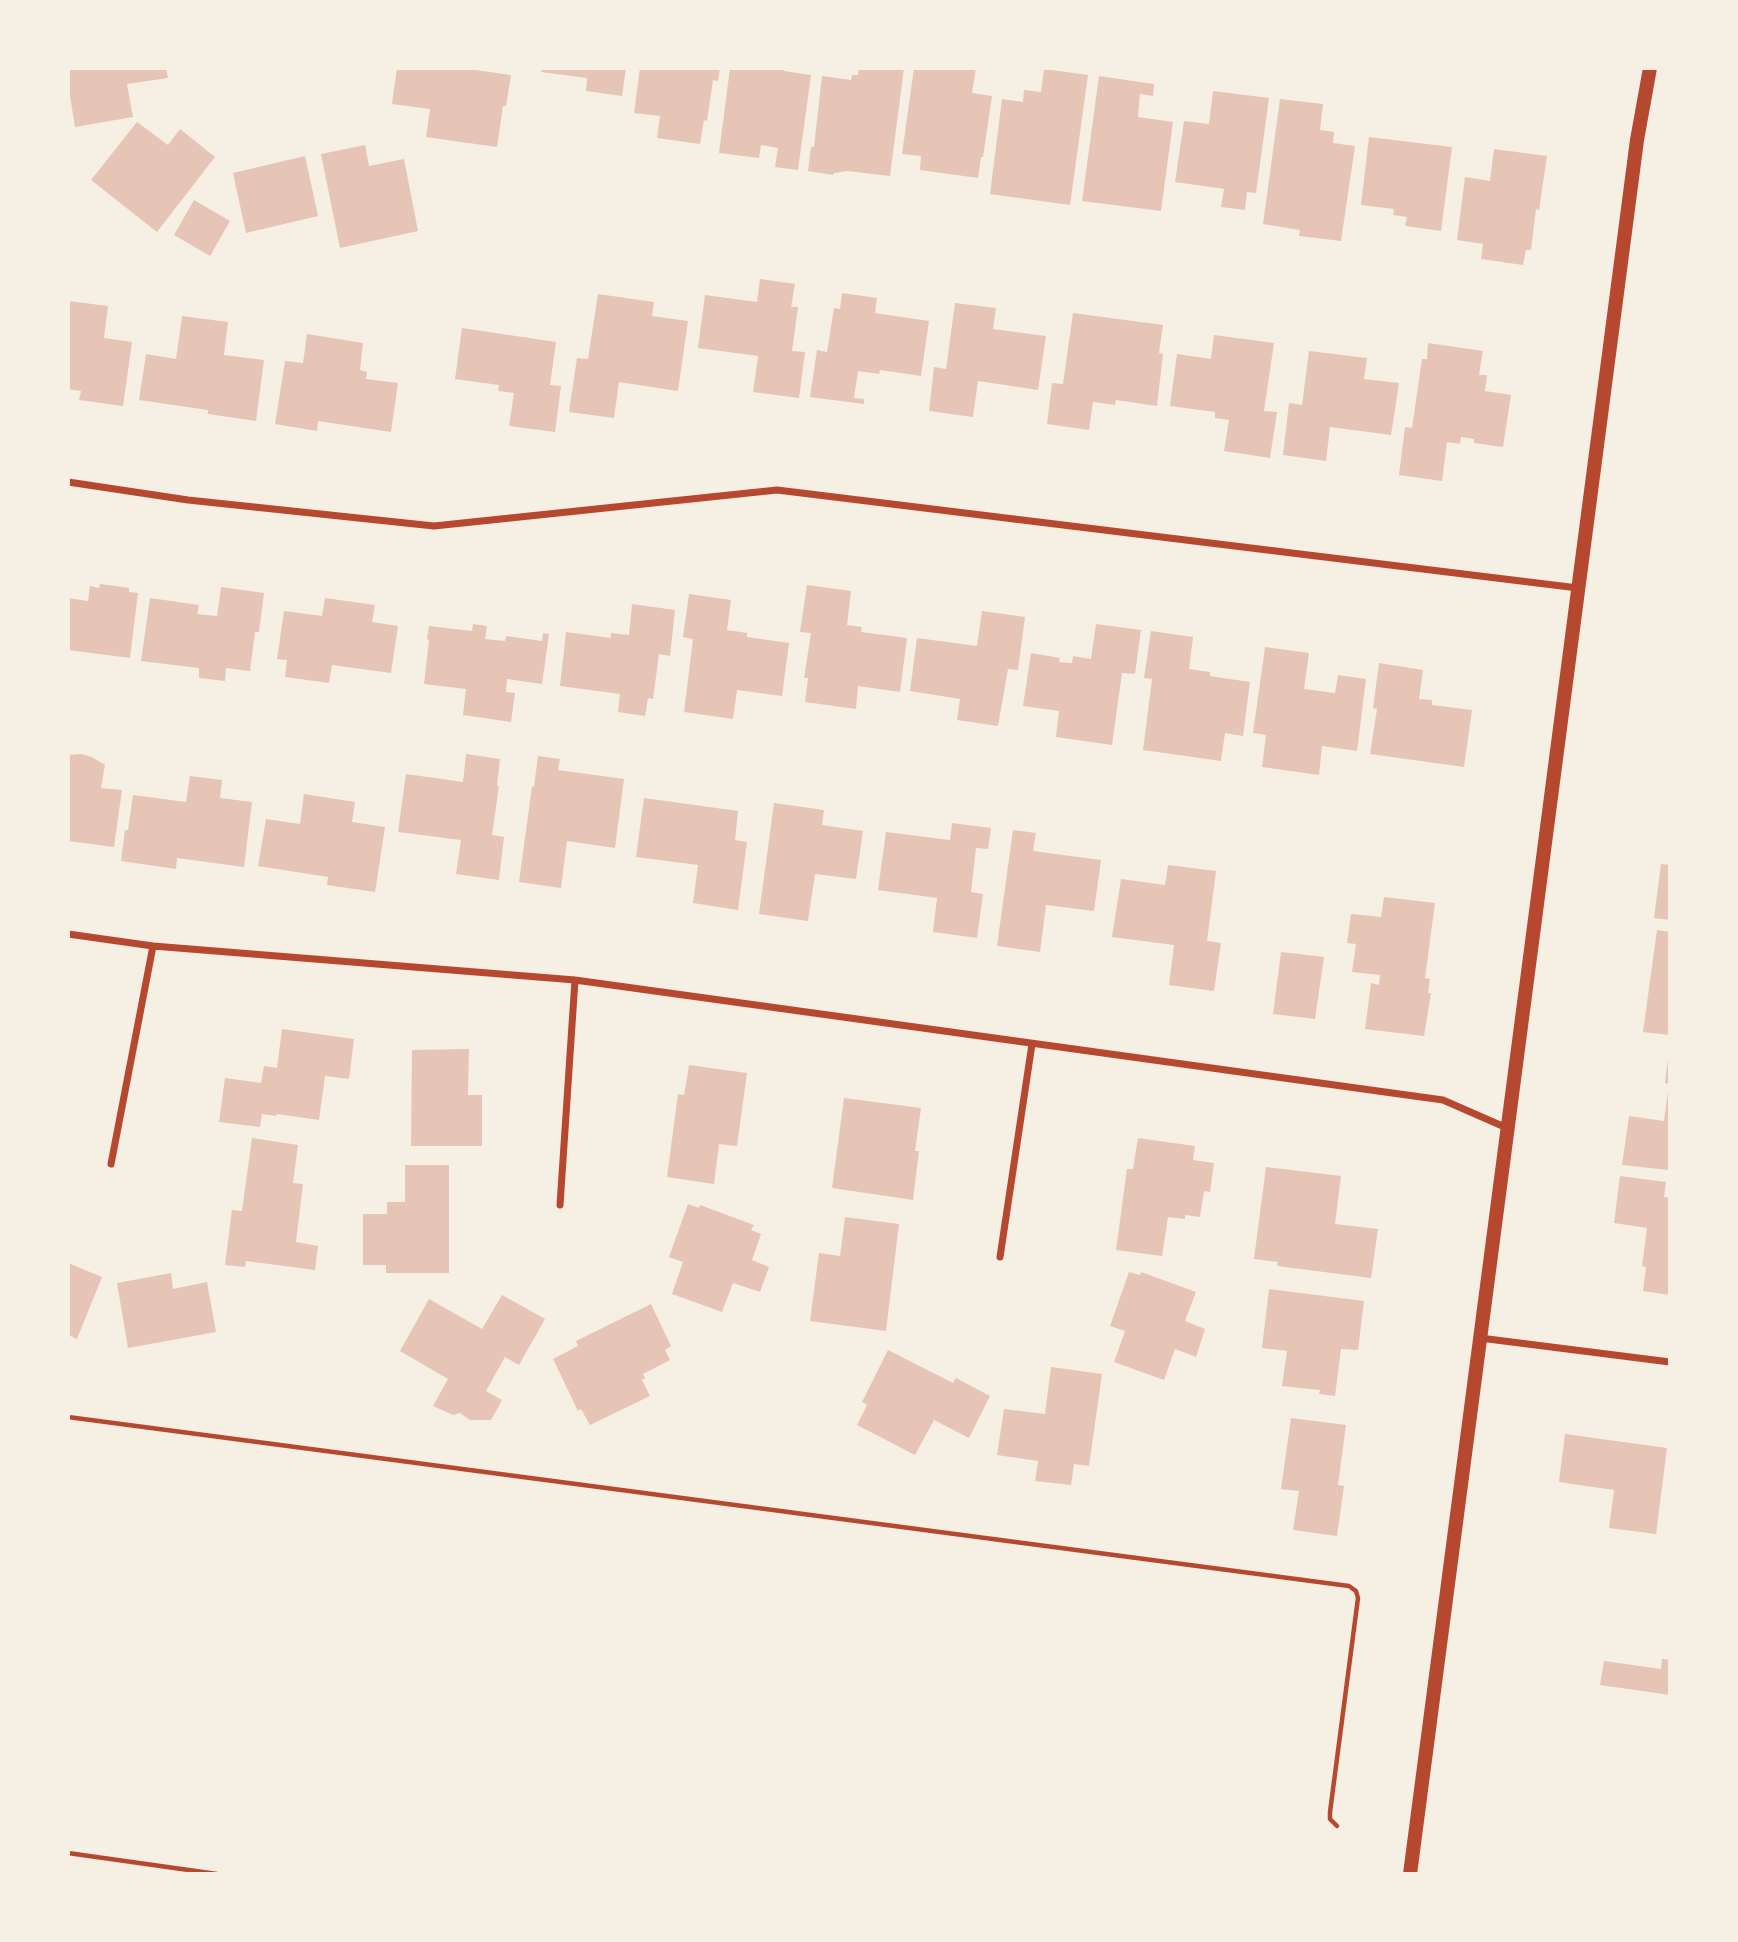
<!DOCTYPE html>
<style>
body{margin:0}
#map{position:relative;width:1738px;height:1942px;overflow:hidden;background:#f6efe4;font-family:Overpass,sans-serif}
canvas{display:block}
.frame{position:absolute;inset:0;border:70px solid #f6efe4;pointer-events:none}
</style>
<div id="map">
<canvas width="1738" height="1942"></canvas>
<div class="frame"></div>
</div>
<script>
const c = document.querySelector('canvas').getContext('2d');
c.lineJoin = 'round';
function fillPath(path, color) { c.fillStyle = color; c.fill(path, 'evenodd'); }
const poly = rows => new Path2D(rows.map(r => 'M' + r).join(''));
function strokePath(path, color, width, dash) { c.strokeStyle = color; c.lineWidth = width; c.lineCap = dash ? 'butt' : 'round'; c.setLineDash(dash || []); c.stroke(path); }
fillPath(poly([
 [68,68,166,68,168,78,127,84,133,117,75,127,68,83],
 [397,68,461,68,511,75,506,106,503,106,497,147,426,137,430,109,392,104],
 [542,68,626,68,622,96,586,91,587,78,541,72],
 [640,68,720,68,718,81,713,80,707,121,704,120,700,144,657,138,660,116,634,113],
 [730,68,784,68,784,71,811,75,798,170,775,167,778,148,761,145,759,158,719,153],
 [859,68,904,68,890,176,847,171,834,173,833,175,808,171,811,147,814,147,822,76,851,80,852,75,858,75],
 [914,68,976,68,972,93,992,96,983,157,981,157,978,178,920,170,921,156,902,154],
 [1044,69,1088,75,1070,205,990,194,1002,99,1023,102,1024,90,1041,92],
 [1099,76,1154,84,1153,96,1140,94,1138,117,1173,122,1161,211,1082,201],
 [1213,91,1269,98,1256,193,1247,192,1245,210,1221,207,1224,189,1175,182,1184,121,1209,124],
 [1280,99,1323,104,1320,130,1334,132,1333,143,1355,146,1341,241,1299,236,1300,230,1263,224],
 [137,122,168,145,180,129,215,157,157,232,91,180],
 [1369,137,1452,147,1441,231,1405,226,1407,217,1393,215,1394,209,1361,205],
 [365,145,369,166,404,159,418,231,340,248,321,154],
 [1494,149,1547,156,1539,210,1536,209,1531,250,1526,250,1523,265,1481,259,1483,244,1457,240,1465,177,1490,181],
 [305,156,318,216,246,233,233,173],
 [194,200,230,221,210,256,174,235],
 [760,279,795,284,791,307,798,307,792,351,805,352,799,398,753,392,758,356,698,348,705,295,757,302],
 [842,293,877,298,875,313,929,321,921,376,880,370,879,374,858,371,854,398,864,399,864,404,810,397,817,350,827,352,834,308,840,309],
 [598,294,654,302,652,316,688,321,678,391,619,382,614,418,569,412,577,358,588,359],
 [68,301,108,306,104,338,132,342,123,406,79,400,81,391,68,389],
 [955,303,996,308,993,329,1046,336,1038,390,978,381,973,417,929,411,934,367,946,369],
 [1073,313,1163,325,1159,353,1163,354,1157,406,1116,400,1115,405,1093,402,1089,430,1047,424,1052,383,1063,384],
 [182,316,228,322,224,355,264,360,256,421,208,414,208,410,139,400,146,354,176,359],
 [462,328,556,342,550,385,561,386,555,432,509,426,514,393,498,391,499,385,455,379],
 [307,334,363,343,360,370,367,372,366,379,398,383,391,432,318,421,317,431,275,424,285,361,303,363],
 [1214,335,1274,343,1264,411,1277,412,1270,458,1224,451,1229,420,1215,418,1215,412,1170,406,1177,354,1211,359],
 [1428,343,1483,351,1479,375,1487,375,1485,391,1511,395,1503,447,1474,443,1474,439,1461,437,1460,444,1447,442,1442,481,1399,475,1405,427,1412,428,1422,359,1427,359],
 [1309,351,1367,358,1364,379,1399,383,1391,435,1330,427,1326,461,1283,455,1289,403,1302,405],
 [100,584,129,588,129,592,138,593,130,658,68,650,68,598,88,601,90,586,99,588],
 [807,585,851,591,847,625,862,627,861,632,907,638,900,692,858,686,856,709,805,702,808,678,804,678,811,633,800,632],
 [221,587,264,593,259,632,255,632,250,671,226,668,225,681,199,678,199,668,141,661,150,598,199,605,197,614,217,616],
 [689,594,731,600,727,630,747,633,747,637,789,643,782,696,737,690,733,719,684,712,693,639,683,637],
 [325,598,375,605,372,622,398,626,391,673,332,665,329,683,285,677,287,660,277,659,284,611,322,616],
 [632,604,675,610,670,656,659,654,653,699,648,698,645,716,618,712,620,694,560,686,566,632,611,638,611,633,629,635],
 [982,611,1025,617,1018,670,1008,669,998,726,957,720,960,699,910,691,917,638,977,646],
 [473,624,487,626,485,639,505,641,506,636,542,641,543,633,549,634,542,684,507,679,506,692,515,693,511,722,463,715,466,689,424,684,429,640,427,639,429,626,472,631],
 [1096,624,1141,630,1135,674,1122,673,1112,745,1056,737,1059,711,1023,706,1031,653,1060,658,1059,662,1072,663,1073,656,1091,659],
 [1151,631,1193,637,1189,669,1210,672,1210,676,1250,682,1243,736,1225,733,1221,761,1143,750,1152,679,1144,678],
 [1265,647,1309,653,1304,689,1335,693,1338,675,1366,679,1357,751,1322,746,1319,775,1262,767,1266,735,1253,733],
 [1379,663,1423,670,1419,699,1432,700,1432,705,1472,710,1464,767,1370,754,1377,709,1373,708],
 [81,754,92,757,105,765,101,788,122,790,114,847,68,841,68,755],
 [466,754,500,759,497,786,499,786,492,835,504,837,499,880,456,874,461,840,398,832,406,774,463,782],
 [538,756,560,759,558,770,624,779,615,848,567,841,561,888,519,882,532,786,534,787],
 [190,776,222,780,220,798,252,802,244,867,177,858,176,869,121,861,125,830,128,830,133,795,186,802],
 [304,794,355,802,352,822,385,827,375,892,327,885,328,877,258,866,266,819,300,824],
 [644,798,738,811,735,840,747,842,738,910,693,903,698,865,636,857],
 [774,803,824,810,822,825,863,831,856,879,815,874,808,921,759,914],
 [952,823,991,828,988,849,976,848,971,892,983,894,977,938,933,932,937,898,878,890,886,832,950,840],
 [1013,830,1036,833,1033,851,1101,860,1094,911,1046,905,1040,952,997,946],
 [1661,864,1670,865,1670,920,1654,918],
 [1168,865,1216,871,1207,941,1221,943,1214,991,1169,985,1174,945,1112,937,1121,879,1165,885],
 [1384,897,1435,903,1425,978,1430,979,1428,993,1431,993,1424,1036,1365,1029,1371,983,1379,985,1380,975,1352,972,1356,944,1347,943,1351,914,1381,917],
 [1657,930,1670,932,1670,1035,1643,1032],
 [1281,952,1324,957,1315,1019,1273,1014],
 [282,1029,354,1039,349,1079,325,1076,319,1120,277,1114,276,1116,262,1114,260,1127,219,1122,225,1078,261,1083,264,1066,277,1068],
 [469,1049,468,1095,482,1095,482,1146,411,1146,412,1050],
 [1668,1059,1670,1060,1670,1084,1665,1083],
 [689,1065,747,1073,737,1146,719,1144,714,1184,667,1177,678,1094,684,1095],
 [1668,1091,1670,1091,1670,1156,1668,1170,1622,1165,1629,1116,1664,1121],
 [844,1098,921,1108,915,1151,919,1151,913,1200,832,1188],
 [252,1138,298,1145,293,1183,303,1184,296,1242,318,1246,315,1270,246,1261,245,1267,225,1265,232,1210,242,1211],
 [1138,1138,1195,1146,1193,1160,1214,1163,1210,1192,1204,1191,1200,1217,1185,1215,1185,1219,1168,1217,1162,1256,1116,1250,1127,1169,1133,1169],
 [405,1165,449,1165,449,1273,386,1273,386,1265,363,1265,363,1214,387,1214,387,1202,405,1202],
 [1266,1167,1341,1176,1335,1224,1378,1229,1371,1278,1277,1266,1278,1262,1254,1259],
 [1620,1176,1666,1182,1664,1197,1670,1198,1670,1295,1643,1291,1646,1267,1642,1266,1647,1228,1614,1223],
 [688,1204,699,1208,700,1205,754,1225,751,1230,761,1234,752,1260,769,1267,760,1292,733,1283,722,1312,672,1294,683,1262,669,1257],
 [845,1217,899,1224,886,1331,810,1321,819,1253,840,1256],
 [68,1263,102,1277,77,1339,68,1335],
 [1129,1272,1140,1275,1141,1272,1196,1292,1185,1321,1205,1329,1196,1357,1175,1349,1164,1380,1114,1362,1125,1331,1110,1326],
 [171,1273,173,1289,207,1282,216,1332,128,1348,117,1283],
 [1269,1289,1364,1301,1358,1350,1341,1349,1335,1396,1319,1394,1320,1390,1282,1386,1287,1351,1262,1348],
 [502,1295,545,1319,519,1365,505,1357,486,1391,502,1400,491,1420,470,1420,460,1413,453,1415,433,1406,448,1379,400,1351,429,1299,482,1329],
 [651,1304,671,1346,665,1350,670,1360,643,1374,645,1378,642,1380,650,1396,590,1425,581,1409,578,1411,553,1359,578,1346,576,1341],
 [888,1350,953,1383,956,1378,990,1396,969,1438,934,1420,915,1455,857,1425,867,1405,862,1402],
 [1051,1367,1102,1374,1089,1466,1074,1464,1071,1485,1035,1481,1038,1461,997,1455,1004,1409,1045,1414],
 [1291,1418,1346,1425,1338,1485,1344,1486,1337,1536,1293,1530,1299,1491,1281,1489],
 [1565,1434,1667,1448,1656,1534,1609,1528,1614,1490,1559,1482],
 [1662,1659,1670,1660,1670,1695,1600,1685,1604,1661,1661,1669]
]), '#e6c5b7');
strokePath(poly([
 [68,1417,1349,1586,1356,1591,1358,1598,1330,1812,1330,1819,1337,1826],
 [68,1853,217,1874]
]), '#b5482f', 4.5);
strokePath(poly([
 [68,482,188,500,434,526,777,490,1578,588],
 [68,934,153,946,575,980,1443,1100,1507,1128],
 [111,1164,153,946],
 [560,1205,575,980],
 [1000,1257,1032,1044],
 [1480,1338,1670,1362]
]), '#b5482f', 7);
strokePath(poly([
 [1410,1874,1637,140,1650,68]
]), '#b5482f', 14);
</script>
